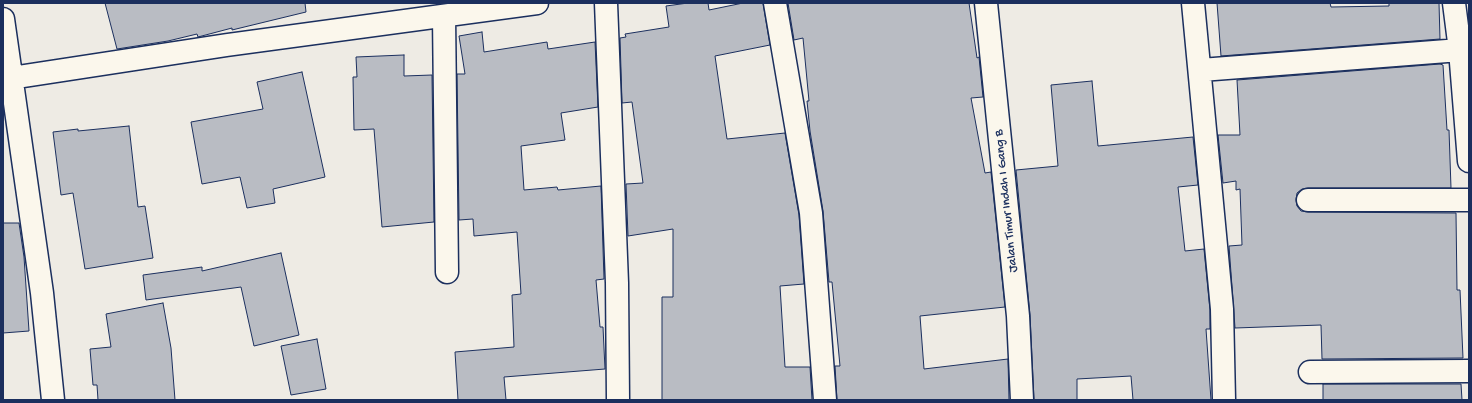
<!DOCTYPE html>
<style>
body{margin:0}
#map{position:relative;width:1472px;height:403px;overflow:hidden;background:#eeebe4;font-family:"Gochi Hand",sans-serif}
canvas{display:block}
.frame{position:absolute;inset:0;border:4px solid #1b2f5e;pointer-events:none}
</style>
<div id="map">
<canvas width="1472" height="403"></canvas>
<div class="frame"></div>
</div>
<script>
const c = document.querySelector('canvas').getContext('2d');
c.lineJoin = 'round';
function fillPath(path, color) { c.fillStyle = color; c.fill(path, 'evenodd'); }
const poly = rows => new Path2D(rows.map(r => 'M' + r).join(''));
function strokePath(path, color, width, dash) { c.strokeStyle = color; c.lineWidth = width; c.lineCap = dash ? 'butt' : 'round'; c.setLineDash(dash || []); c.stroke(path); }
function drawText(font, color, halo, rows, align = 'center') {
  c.font = font + ' "Gochi Hand",sans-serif'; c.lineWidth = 3; c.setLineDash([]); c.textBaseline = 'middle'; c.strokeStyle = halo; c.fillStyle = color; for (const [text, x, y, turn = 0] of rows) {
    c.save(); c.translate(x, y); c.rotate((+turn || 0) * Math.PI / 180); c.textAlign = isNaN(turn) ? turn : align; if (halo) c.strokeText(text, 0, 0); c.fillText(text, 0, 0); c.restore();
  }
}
const building = poly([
 [105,3,305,3,306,12,232,30,232,28,198,37,197,34,168,41,117,49,105,3],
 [688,3,708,3,709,10,743,3,763,3,770,45,715,56,727,139,785,133,799,215,804,284,780,286,785,367,810,367,812,400,662,400,662,297,673,297,673,229,628,236,626,184,643,183,632,102,622,103,620,38,626,37,625,34,669,27,666,6,688,3],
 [788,3,969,3,977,58,979,57,983,97,971,98,985,173,991,172,1005,307,920,316,924,369,1008,359,1009,400,837,400,835,366,840,366,832,282,829,282,823,211,810,131,807,101,809,101,803,38,794,40,788,3],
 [1217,3,1330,3,1331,7,1389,6,1389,3,1439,3,1440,39,1221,56,1217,3],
 [482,32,484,52,547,42,548,49,595,42,598,107,561,113,565,140,521,146,524,190,557,187,558,190,601,186,604,279,596,280,600,327,603,327,605,369,504,377,506,400,458,400,455,352,514,347,512,295,521,294,517,232,474,236,473,219,459,220,457,74,465,74,459,36,482,32],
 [404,55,404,76,432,75,434,222,382,227,374,129,354,130,353,77,357,77,356,57,404,55],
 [1440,64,1443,65,1447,130,1449,130,1451,188,1308,188,1302,189,1297,193,1296,200,1297,206,1301,211,1308,212,1456,213,1457,290,1460,290,1463,358,1322,359,1321,325,1235,328,1229,246,1242,245,1240,189,1236,190,1236,181,1223,183,1218,135,1240,135,1237,80,1440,64],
 [302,72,325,177,273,189,275,203,247,208,240,177,202,184,191,122,263,109,257,82,302,72],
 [1092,81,1098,146,1193,137,1198,185,1178,187,1185,251,1204,249,1210,310,1210,329,1206,329,1211,400,1133,400,1131,376,1077,379,1077,400,1034,400,1030,315,1016,170,1058,166,1051,85,1092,81],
 [129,126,138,207,145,206,153,258,85,269,73,193,61,195,53,132,78,129,78,131,129,126],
 [3,223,19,223,24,257,29,331,3,333,3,223],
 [281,253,299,335,254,346,241,287,146,300,143,275,202,267,202,271,281,253],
 [163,303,171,348,175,400,98,400,97,385,93,385,90,349,111,347,106,314,163,303],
 [317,339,326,389,291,395,281,346,317,339],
 [1323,384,1461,384,1462,400,1323,400,1323,384]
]);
fillPath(building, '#b9bcc3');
strokePath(building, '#1b2f5e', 1);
const street = poly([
 [606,3,617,283,618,400],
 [775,3,811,213,825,400],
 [986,3,1018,316,1022,400],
 [1193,3,1222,309,1224,400],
 [1454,3,1460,50,1469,161],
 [444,16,447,272],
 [3,19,42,293,53,400],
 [1201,70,1460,50],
 [11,78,227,45,537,3],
 [1308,200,1469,200],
 [1310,372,1469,371]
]);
strokePath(street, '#1b2f5e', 25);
strokePath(street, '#fbf7ec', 22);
drawText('13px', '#1b2f5e', '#fbf7ec', [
 ["Jalan Timur Indah I Gang B",1007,201,-96]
]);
</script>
